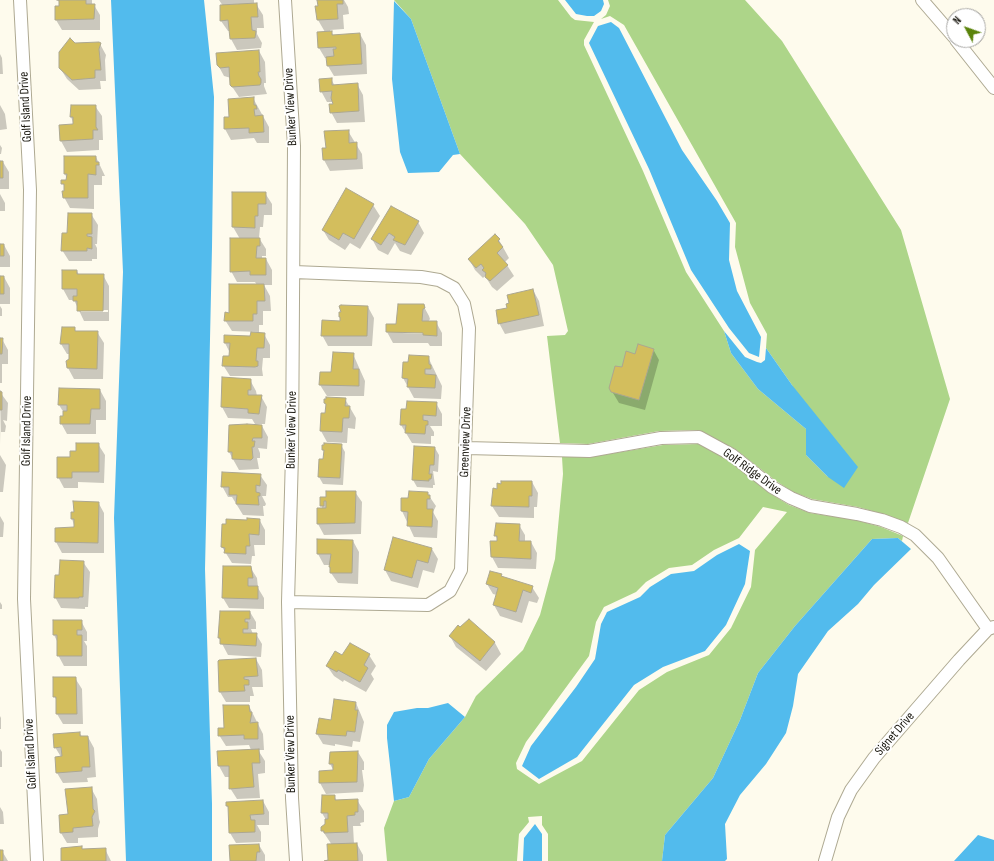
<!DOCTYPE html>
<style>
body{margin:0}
#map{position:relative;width:994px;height:861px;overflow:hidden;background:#fefbed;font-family:"Sofia Sans Condensed",sans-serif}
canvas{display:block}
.north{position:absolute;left:946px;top:8px;width:40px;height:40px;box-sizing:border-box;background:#fff;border:1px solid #a3a29f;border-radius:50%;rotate:311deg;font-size:11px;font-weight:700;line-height:16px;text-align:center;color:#18160e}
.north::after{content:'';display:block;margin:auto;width:14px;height:18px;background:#5a830a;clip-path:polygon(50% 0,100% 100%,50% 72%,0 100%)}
</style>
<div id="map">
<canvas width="994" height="861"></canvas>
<div class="north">N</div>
</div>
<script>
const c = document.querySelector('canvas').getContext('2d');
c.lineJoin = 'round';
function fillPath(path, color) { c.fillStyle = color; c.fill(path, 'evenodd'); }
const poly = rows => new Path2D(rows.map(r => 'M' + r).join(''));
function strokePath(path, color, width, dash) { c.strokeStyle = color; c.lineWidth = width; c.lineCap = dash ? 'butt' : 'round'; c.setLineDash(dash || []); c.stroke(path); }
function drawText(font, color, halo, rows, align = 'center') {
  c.font = font + ' "Sofia Sans Condensed",sans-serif'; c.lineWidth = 4; c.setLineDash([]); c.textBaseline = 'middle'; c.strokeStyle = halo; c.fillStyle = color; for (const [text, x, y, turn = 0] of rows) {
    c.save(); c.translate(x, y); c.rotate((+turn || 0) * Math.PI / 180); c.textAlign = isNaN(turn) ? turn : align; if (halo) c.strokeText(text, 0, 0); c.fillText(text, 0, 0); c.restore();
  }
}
fillPath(poly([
 [394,0,558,0,571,17,575,20,594,22,584,40,584,45,643,171,686,272,724,331,731,353,758,389,806,429,806,455,828,477,792,385,766,348,767,334,750,303,735,247,736,223,624,25,610,16,601,19,606,15,610,6,608,0,745,0,782,41,901,230,950,399,908,523,883,514,858,507,812,499,793,492,776,481,735,449,698,430,659,431,588,444,560,443,547,336,565,335,568,331,553,265,525,224,460,154,411,19],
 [698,444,729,460,768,492,789,505,810,513,856,520,881,527,903,536,902,541,898,538,872,539,795,626,758,673,740,720,713,778,665,835,662,861,548,861,548,834,542,825,542,816,528,817,529,822,519,834,517,861,387,861,384,828,394,801,409,797,429,759,465,717,476,696,523,650,540,615,555,559,563,474,562,457,591,457,663,445],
 [763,507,787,512,755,550,751,587,731,628,709,655,667,672,639,690,582,761,539,784,517,769,516,763,526,742,589,656,596,622,604,607,636,592,646,582,669,568,692,565,714,550,739,538]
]), '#add589');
fillPath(poly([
 [111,0,204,0,214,97,212,247,205,569,212,804,212,861,126,861,114,518,123,272],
 [565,0,603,0,604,4,601,11,594,16,587,16,576,14],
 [394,1,411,19,460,154,453,155,439,172,408,173,400,152,392,79],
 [611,22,619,28,682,150,717,201,730,223,729,260,737,291,761,337,759,357,749,353,729,328,691,270,649,169,589,43,598,26],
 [724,331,745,357,757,362,761,363,765,360,766,348,792,385,858,467,844,488,828,477,806,455,806,429,758,389,731,353],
 [898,538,911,549,874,585,858,604,828,631,798,674,793,706,786,733,766,764,740,795,725,824,727,859,725,861,662,861,665,835,713,778,740,720,758,673,795,626,872,539],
 [739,544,750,551,745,584,726,625,705,651,663,667,634,685,577,757,539,779,522,766,531,746,576,687,595,659,601,624,607,612,640,597,650,587,671,574,694,571,717,555],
 [448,703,465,717,429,759,409,797,394,801,387,738,387,725,394,712,417,708,428,708],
 [535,824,542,834,542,861,523,861,524,838],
 [978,835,994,840,994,861,954,861]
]), '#52bbed');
fillPath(poly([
 [58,0,92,0,92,5,94,5,100,15,100,30,62,30,56,20,60,4],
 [219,0,254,0,254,4,256,4,263,15,264,28,257,28,257,34,262,43,261,48,237,50,231,39,230,31,228,31,221,21,223,6],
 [319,0,344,0,348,7,349,14,343,15,344,29,330,30,334,36,360,34,366,45,367,74,334,76,328,66,327,58,325,58,319,48,325,32,318,20,317,7,319,6],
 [75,44,100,44,106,55,105,60,106,81,100,81,101,89,79,90,67,79,60,68],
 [259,51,265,62,266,83,264,83,264,86,267,94,239,97,231,85,231,78,224,76,218,65],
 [0,54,2,58,3,74,0,74],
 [331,79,335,86,357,84,363,95,365,122,337,123,331,112,334,105,333,102,327,102,321,91],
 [253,98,269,127,269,143,257,143,254,138,231,140,225,129,230,118],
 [0,105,5,114,7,129,0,130],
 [72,106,95,106,102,116,103,140,99,140,99,150,67,152,61,141,60,126,74,125,71,117],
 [348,131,362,154,363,169,330,171,324,160,327,149],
 [0,145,2,148,1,154,0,154],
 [96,157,105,176,102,176,102,185,94,185,94,209,70,208,64,197,65,188,62,181,67,181,67,179,65,174],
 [0,162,3,162,9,172,9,189,0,189],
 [233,193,265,193,272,204,272,215,264,215,263,227,260,227,259,238,266,249,266,256,262,256,262,259,266,259,272,270,272,285,264,285,270,296,271,311,263,311,263,325,259,325,259,332,232,331,225,320,230,314,257,285,255,282,237,282,231,271,240,239,233,227],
 [0,194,5,203,5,211,0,211],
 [373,205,380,216,360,249,350,243,345,250,329,240,323,230],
 [91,214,98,225,97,244,95,244,97,248,97,259,92,259,92,261,69,261,62,250],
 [418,222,424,233,411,255,400,251,395,243,388,255,378,250,372,239],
 [499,240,509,258,505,262,514,276,497,291,492,287,485,276,483,278,475,270,469,259],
 [0,245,4,245,10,256,10,267,0,267],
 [77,271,79,275,103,275,109,286,109,321,84,321,74,300,69,300,63,289],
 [81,310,108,310,108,312,81,312],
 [0,277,4,277,10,288,10,304,0,304],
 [533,290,539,301,544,326,505,334,499,323,508,308],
 [423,305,429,316,430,319,428,322,436,322,442,333,442,346,430,346,428,343,393,343,387,332],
 [402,331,428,332,428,334,402,333],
 [0,306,2,309,2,316,0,316],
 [342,306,368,307,374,318,372,346,328,346,322,335,341,322,340,317],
 [74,328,76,332,97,332,104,343,103,379,74,379,68,368,70,354,67,354,61,344],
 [264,334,270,345,270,358,263,358,262,369,263,376,230,376,223,365,230,357,230,353,225,343],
 [0,339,2,339,8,350,8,364,2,364,2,383,0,383],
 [653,349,659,360,645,410,619,403,610,388,623,368,636,355],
 [353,354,365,381,364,396,327,396,320,385],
 [428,357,442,386,441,399,414,398,403,378,409,363],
 [250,380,256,391,257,396,261,396,267,407,265,424,255,424,252,419,228,418,222,407],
 [100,390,106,401,106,420,96,420,96,434,67,434,61,423,64,413,59,405],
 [0,392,8,403,7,421,3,420,6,426,5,432,1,432,1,445],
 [345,399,356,418,355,429,348,428,347,443,327,442,321,431,326,414,327,407,325,403],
 [436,403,442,414,442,426,430,426,434,432,434,436,431,436,431,444,412,443,401,425],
 [262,426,268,437,267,449,258,448,260,453,260,458,257,458,259,469,239,470,229,452],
 [98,444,105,455,104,483,78,482,78,488,64,488,58,477,71,458,77,452],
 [341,445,345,452,343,485,323,484,319,477,320,460,324,460,325,453,323,450],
 [435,448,439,455,438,472,433,471,435,485,433,485,433,488,417,487,413,480],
 [0,455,6,465,3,492,0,492],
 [260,475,267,485,266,496,262,496,266,504,265,506,263,506,264,516,243,515,232,497,228,497,222,486],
 [532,482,538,493,537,507,534,507,534,518,499,517,492,506,494,490],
 [355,492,362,502,361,534,324,535,318,524,318,509,322,509,321,498],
 [427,493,436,506,433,512,438,521,437,538,414,537,402,511],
 [98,502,104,513,104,553,62,553,56,542,75,528,72,519],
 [0,516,4,523,3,537,0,537],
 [259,519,265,530,265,545,254,545,255,556,252,556,251,564,232,563,222,547,223,525],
 [519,525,525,535,525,542,531,542,537,553,536,569,498,568,492,557,491,542,499,542,495,535],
 [353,541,359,552,358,584,338,583,331,573,330,565,324,565,318,554],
 [432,549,438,559,434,573,423,570,418,588,391,581,385,570],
 [83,562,90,572,88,607,85,607,85,609,61,608,55,597,60,576],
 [250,567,257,578,258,588,264,598,264,609,229,608,223,598],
 [501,575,503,578,532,587,539,598,537,603,529,601,522,623,500,616,494,605,497,595,493,594,487,584],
 [0,602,2,605,2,609,0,609],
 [250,612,256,622,256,629,251,629,253,634,256,634,262,644,261,657,228,655,219,638],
 [469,620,495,643,501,654,486,671,456,647,450,636],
 [81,621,87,632,87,641,84,641,87,646,87,666,64,666,58,655,58,643,54,635],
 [369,655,376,666,371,674,374,679,366,692,344,680,343,682,334,676,327,666,342,656],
 [256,659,262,670,263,687,252,687,254,696,250,696,250,702,226,702,220,692],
 [75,678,82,689,83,724,63,724,57,714,57,701,54,696],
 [356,703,364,722,360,742,353,741,352,747,335,744,335,746,323,744,317,734],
 [249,706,263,734,264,750,258,750,265,761,265,773,258,774,260,798,237,799,230,788,230,777,225,777,219,766,218,752,251,750,249,745,226,746,219,735],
 [0,716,1,718,1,729,0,729],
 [80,733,82,737,88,737,94,748,96,777,87,778,88,782,63,783,57,773,61,757,55,747],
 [0,749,2,752,2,767,0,767],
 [358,752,364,762,364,770,362,770,364,785,363,792,326,794,320,783,320,772,334,771,330,764,331,753],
 [91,788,97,799,99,819,100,822,98,829,98,837,78,838,78,843,67,843,61,833,69,815],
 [323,796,334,796,337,801,357,800,364,811,364,822,360,823,361,826,353,826,354,844,357,844,363,855,363,861,329,861,332,845,322,830,326,825,326,820,322,813],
 [263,801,269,812,269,825,257,825,261,832,261,842,236,843,230,833,229,809,227,806],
 [0,807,3,812,4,824,0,824],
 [259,845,265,855,265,861,231,861],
 [105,849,111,861,62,861,83,850],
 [0,851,2,851,8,861,0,861]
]), '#0003');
const building = poly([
 [57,0,86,0,86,4,95,4,94,19,55,20,55,6,59,6,59,0,57,0],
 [317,0,343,0,343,4,337,4,338,19,317,20,315,6,318,6,317,0],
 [257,3,258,17,251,17,252,30,256,31,255,38,230,39,228,20,220,21,220,5,257,3],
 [332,31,332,35,360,33,362,64,327,66,326,57,334,56,333,49,336,49,336,47,318,48,317,32,332,31],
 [70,38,75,43,99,42,101,43,99,49,101,70,95,70,95,78,72,80,59,68,59,52,70,38],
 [259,50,260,72,258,72,259,76,261,79,261,83,260,85,232,87,230,85,229,67,220,68,217,65,216,53,259,50],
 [332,78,332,85,358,83,359,111,330,113,329,104,333,104,331,98,332,91,320,92,319,79,332,78],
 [254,97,254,105,256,105,257,109,254,109,255,116,263,115,264,132,249,133,249,128,224,129,224,117,229,117,228,99,254,97],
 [71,105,96,105,96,127,98,130,93,130,93,139,60,141,59,125,73,124,73,117,70,117,71,105],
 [349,130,349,143,357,142,357,159,323,160,322,148,326,148,324,131,349,130],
 [64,156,96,156,96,162,99,162,99,165,96,165,96,175,88,174,88,198,63,198,62,191,64,191,64,184,61,184,61,180,66,180,67,174,64,174,64,156],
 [0,161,3,161,3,178,0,178,0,161],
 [346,188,374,204,354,239,343,233,339,240,322,230,346,188],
 [232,192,266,192,266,204,258,204,258,216,255,216,255,228,232,227,232,192],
 [391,206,419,221,405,245,393,240,395,237,389,233,381,245,371,239,391,206],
 [68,213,92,213,92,234,87,234,87,236,92,237,92,249,87,248,87,251,61,251,62,233,67,233,68,213],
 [495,234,500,239,498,241,503,247,497,253,508,265,490,281,485,277,486,273,482,270,484,268,481,264,476,268,468,259,495,234],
 [230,238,260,238,260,246,257,246,256,258,266,258,266,275,250,275,250,271,230,272,230,238],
 [0,244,4,244,4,256,0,256,0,244],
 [62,270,77,270,77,274,104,274,103,311,77,311,77,301,73,301,73,296,77,296,77,289,62,289,62,270],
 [0,276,4,276,4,294,0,294,0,276],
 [229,284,264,284,265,301,257,301,257,314,253,314,253,321,224,321,225,312,229,313,229,284],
 [533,289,539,315,498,324,496,310,507,308,506,304,509,303,507,295,533,289],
 [398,304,424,304,425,308,423,309,422,321,437,321,437,336,423,335,423,333,386,332,386,324,396,324,398,304],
 [341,305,368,306,367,336,321,336,322,320,340,321,340,317,339,317,339,312,341,312,339,306,341,305],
 [62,327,75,327,75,331,98,331,97,369,67,368,66,361,69,359,69,344,60,344,62,327],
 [251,332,265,333,264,348,257,348,256,361,258,361,258,366,255,367,222,366,223,356,229,356,230,343,224,343,224,335,250,336,251,332],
 [0,338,3,338,2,354,0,354,0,338],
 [638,344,654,349,639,400,611,392,609,388,615,366,622,367,626,351,635,354,638,344],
 [333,352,354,353,353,369,359,369,359,386,319,385,320,372,331,372,333,352],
 [409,355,429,356,429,364,431,365,431,369,425,369,425,374,436,375,435,388,407,387,408,379,402,378,403,362,408,362,409,355],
 [222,377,251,379,251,390,248,390,248,395,262,395,259,414,248,413,248,409,221,407,222,377],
 [59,388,100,389,100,409,91,409,90,424,60,424,60,416,63,416,63,411,67,411,67,405,58,405,59,388],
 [0,391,2,392,2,410,0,410,0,391],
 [326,397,346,398,345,406,350,406,349,418,343,418,342,432,320,431,321,413,325,413,326,404,324,403,324,399,326,399,326,397],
 [407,401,437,402,436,416,423,415,423,420,428,421,428,425,426,425,425,434,405,433,406,425,400,425,401,409,406,409,407,401],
 [247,424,262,425,262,438,253,438,252,441,255,441,254,447,252,447,253,458,251,460,232,459,232,452,228,452,229,425,247,424],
 [76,443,99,443,99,472,72,472,72,478,57,478,57,457,70,457,70,451,76,451,76,443],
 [324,443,342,444,340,478,318,477,319,459,323,459,324,450,322,450,322,445,324,445,324,443],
 [414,446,435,447,434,465,430,465,429,474,432,474,431,479,429,479,429,481,412,480,414,446],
 [222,472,261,474,260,486,256,485,256,492,260,493,260,496,258,496,259,505,236,504,237,495,229,495,229,487,221,487,222,472],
 [501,481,532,481,532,496,529,496,529,507,491,506,493,488,497,489,497,483,501,484,501,481],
 [326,491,356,491,355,523,317,524,317,508,326,508,326,501,324,501,324,506,320,506,320,497,326,497,326,491],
 [409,491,428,492,428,495,430,495,430,499,427,499,427,509,433,509,432,527,407,526,408,512,401,511,401,498,408,498,409,491],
 [73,501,99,502,98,543,55,542,55,528,74,527,74,519,71,519,71,512,74,512,73,501],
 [247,518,260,519,259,535,249,534,250,546,246,546,246,554,224,553,225,548,221,547,222,524,226,524,226,519,247,520,247,518],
 [496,523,520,524,519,541,531,541,531,559,491,557,490,541,497,541,497,536,494,536,496,523],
 [393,537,432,548,428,563,417,560,412,578,384,570,393,537],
 [317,539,353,540,352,573,330,573,330,567,329,567,331,554,317,554,317,539],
 [60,560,84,561,83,597,79,597,79,598,54,598,55,575,59,575,60,560],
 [223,566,251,566,253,578,248,578,248,586,258,586,258,599,222,598,223,566],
 [490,571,502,574,501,576,533,586,531,593,523,590,516,612,493,605,498,588,486,584,490,571],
 [220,611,250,611,250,619,245,619,245,622,248,622,248,629,243,629,243,633,257,633,256,646,220,644,220,638,218,638,220,611],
 [469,619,495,642,480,661,449,636,458,625,460,627,469,619],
 [53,620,82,620,82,630,77,630,77,635,82,635,82,656,57,656,57,635,53,635,53,620],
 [350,643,370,654,364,665,368,668,360,682,338,670,337,672,326,666,335,651,342,655,350,643],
 [256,658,258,676,244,677,244,679,249,680,249,685,244,685,245,691,219,692,218,661,219,660,256,658],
 [53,677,76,677,77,714,56,714,56,697,53,697,53,677],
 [334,699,356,702,355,710,358,710,355,732,347,731,346,736,316,734,319,718,331,720,334,699],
 [223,705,249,705,250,712,252,712,250,723,258,722,258,739,244,739,244,735,218,736,218,728,224,728,223,705],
 [80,732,80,736,88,736,90,767,82,767,82,771,56,773,55,757,62,756,61,747,54,748,53,734,80,732],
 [259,749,260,763,252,763,254,787,229,789,229,766,218,766,217,751,259,749],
 [358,751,357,782,319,783,319,771,333,770,333,764,329,764,330,752,358,751],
 [92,787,93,809,95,811,92,817,93,826,73,828,73,832,60,833,59,815,68,814,65,789,92,787],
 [322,795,335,795,335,800,358,799,358,812,355,812,355,815,347,816,348,832,324,833,324,831,321,831,321,827,325,824,325,819,328,819,328,813,321,813,322,795],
 [263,800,264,814,250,815,251,820,255,820,255,832,229,833,228,806,226,806,226,802,263,800],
 [357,843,358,861,324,861,328,860,327,844,357,843],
 [259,844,260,852,257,852,256,861,230,861,229,845,259,844],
 [82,846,82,849,106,848,106,861,61,861,61,848,82,846],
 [0,850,3,850,3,861,0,861,0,850]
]);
fillPath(building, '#d3be5d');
strokePath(building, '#aca791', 1);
const minor = poly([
 [20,0,30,190,24,599,37,861],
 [285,0,294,146,292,455,288,602,292,798,296,861],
 [922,0,954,37],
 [956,40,994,88],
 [466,448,589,451,661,438,699,437,732,455,772,487,791,498,810,506,857,514,882,520,901,527,915,535,938,558,988,629],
 [288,602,428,605,450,591,461,570,469,328,464,304,454,288,439,280,421,277,294,272],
 [825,861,838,817,851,790,874,758,959,660,988,629,994,627]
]);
strokePath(minor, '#aea992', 14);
strokePath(minor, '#fff', 12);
drawText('13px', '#18160e', '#fff', [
 ["Golf Island Drive",26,107,-93],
 ["Bunker View Drive",291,107,-93],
 ["Bunker View Drive",292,430,-89],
 ["Golf Island Drive",27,431,-89],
 ["Greenview Drive",466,442,-88],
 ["Golf Ridge Drive",752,472,36],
 ["Signet Drive",895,734,-49],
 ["Golf Island Drive",31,754,-93],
 ["Bunker View Drive",291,754,-91]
]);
</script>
